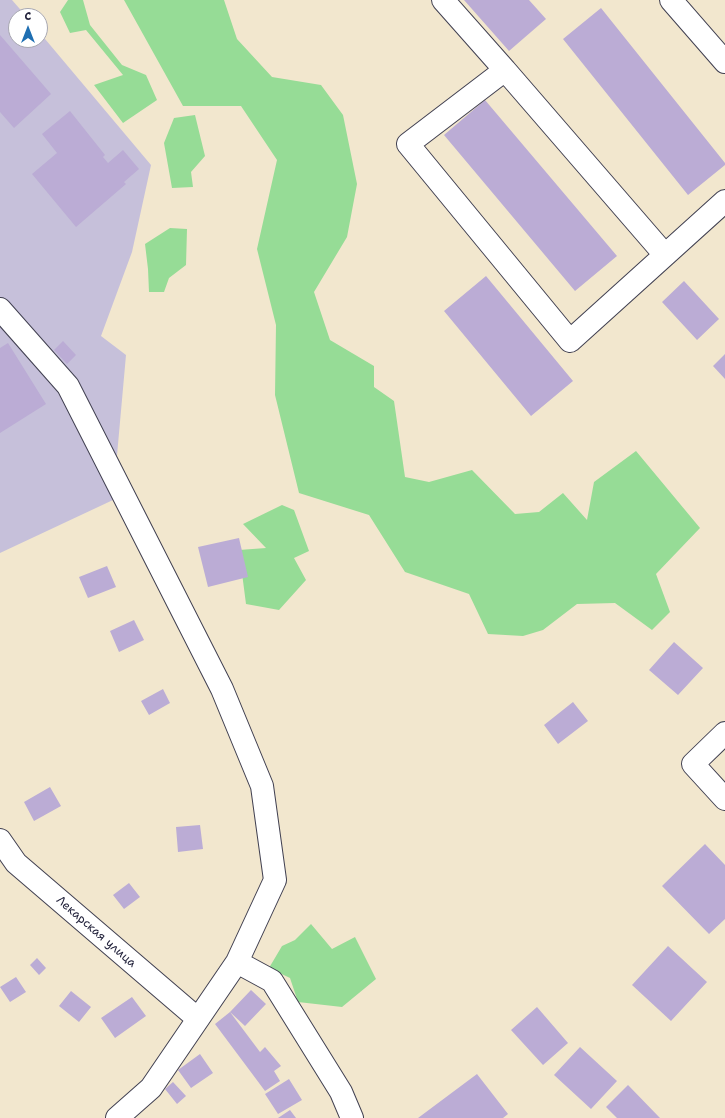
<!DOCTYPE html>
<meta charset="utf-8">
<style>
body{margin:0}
#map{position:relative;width:725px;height:1118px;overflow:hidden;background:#f2e7ce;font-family:"Shantell Sans",sans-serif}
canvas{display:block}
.north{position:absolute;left:8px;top:8px;width:40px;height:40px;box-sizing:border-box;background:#fff;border:1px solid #a7a7b1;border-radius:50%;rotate:0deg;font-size:11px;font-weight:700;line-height:16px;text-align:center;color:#22223b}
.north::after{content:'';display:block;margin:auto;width:14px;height:18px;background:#1f6fb2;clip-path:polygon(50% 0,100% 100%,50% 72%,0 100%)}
</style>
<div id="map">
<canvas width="725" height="1118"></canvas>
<div class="north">С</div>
</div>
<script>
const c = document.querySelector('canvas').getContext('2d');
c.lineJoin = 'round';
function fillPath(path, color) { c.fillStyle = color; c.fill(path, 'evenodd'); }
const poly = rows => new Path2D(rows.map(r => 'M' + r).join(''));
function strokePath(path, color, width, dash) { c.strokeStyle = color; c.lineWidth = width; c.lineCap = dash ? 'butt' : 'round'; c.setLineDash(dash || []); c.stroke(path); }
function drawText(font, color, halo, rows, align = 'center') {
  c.font = font + ' "Shantell Sans",sans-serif'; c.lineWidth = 3; c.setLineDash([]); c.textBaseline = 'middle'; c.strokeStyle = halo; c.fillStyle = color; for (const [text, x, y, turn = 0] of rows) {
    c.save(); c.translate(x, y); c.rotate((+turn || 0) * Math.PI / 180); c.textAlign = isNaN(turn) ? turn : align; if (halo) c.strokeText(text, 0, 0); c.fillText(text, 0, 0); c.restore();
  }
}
fillPath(poly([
 [0,0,12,0,26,16,16,16,16,40,40,40,40,33,151,165,132,252,101,336,126,355,113,500,0,553]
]), '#c6c0da');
fillPath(poly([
 [68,0,83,0,90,25,122,65,146,75,157,100,123,123,94,85,123,75,86,30,70,33,60,12],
 [124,0,224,0,237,39,272,77,321,85,343,115,357,184,347,237,314,292,330,340,374,366,374,387,394,401,405,477,429,482,472,470,515,514,539,512,563,493,587,520,594,482,636,451,700,528,656,574,670,612,652,630,615,603,577,604,543,630,523,636,488,634,469,594,405,572,369,515,299,493,275,395,276,325,257,249,277,160,241,106,183,106],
 [195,115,205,156,191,172,193,187,172,188,164,143,174,118],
 [170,228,187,229,186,265,169,278,164,292,149,292,148,269,145,244],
 [282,505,294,510,309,551,294,558,306,580,279,610,246,604,239,550,266,548,243,524],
 [311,924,332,949,355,937,376,979,342,1007,298,1002,290,978,269,968,282,946,295,940]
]), '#96dc96');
fillPath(poly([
 [464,0,529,0,546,19,509,51],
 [601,8,725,163,725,165,688,195,563,39],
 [0,35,51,94,14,128,0,112],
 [485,100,617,256,575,291,444,135],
 [70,111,105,155,103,157,108,163,123,150,139,169,124,182,126,184,76,227,32,174,57,153,42,134],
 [486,276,573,381,531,416,444,311],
 [684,281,719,319,697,340,662,302],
 [63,341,76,355,67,364,54,350],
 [8,343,46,404,0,433,0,348],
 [725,354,725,379,713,366],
 [239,538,248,577,208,587,198,547],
 [107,566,116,587,88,598,79,577],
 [134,620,144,640,119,652,110,631],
 [674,642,703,668,678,695,649,670],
 [163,689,170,703,149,715,141,701],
 [573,702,588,721,558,744,544,725],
 [50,787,61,806,34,821,24,802],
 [200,825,203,849,178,852,176,827],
 [705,844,725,865,725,919,709,934,662,886],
 [129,883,140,897,124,909,113,895],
 [668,946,707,982,671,1021,632,985],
 [37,958,46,968,39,975,30,965],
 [16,977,26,992,10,1002,0,987],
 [251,990,266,1004,245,1026,230,1012],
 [71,991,91,1007,79,1022,59,1006],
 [132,997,146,1016,115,1038,101,1018],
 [537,1007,568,1043,543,1065,511,1030],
 [230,1012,260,1052,265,1047,281,1066,274,1071,280,1081,265,1091,215,1024],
 [580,1047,617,1081,591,1109,554,1075],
 [200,1054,213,1073,191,1088,178,1070],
 [477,1074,508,1114,503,1118,418,1118],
 [289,1079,302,1100,278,1114,265,1094],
 [173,1082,186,1096,177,1104,165,1089],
 [628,1085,660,1118,617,1118,606,1107],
 [290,1110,296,1118,278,1118]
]), '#bbacd5');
const minor = poly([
 [443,0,505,70],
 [671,0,725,62],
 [665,255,505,70,408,144,570,341,725,201],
 [0,309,68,386,222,689,262,786,275,880,237,962,151,1088,117,1118],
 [725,733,693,764,725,799],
 [0,840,16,863,198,1019],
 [237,962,272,981,341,1092,352,1118]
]);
strokePath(minor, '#414051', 24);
strokePath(minor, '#fff', 22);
drawText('12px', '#22223b', '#fff', [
 ["Лекарская улица",96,932,41]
]);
</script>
